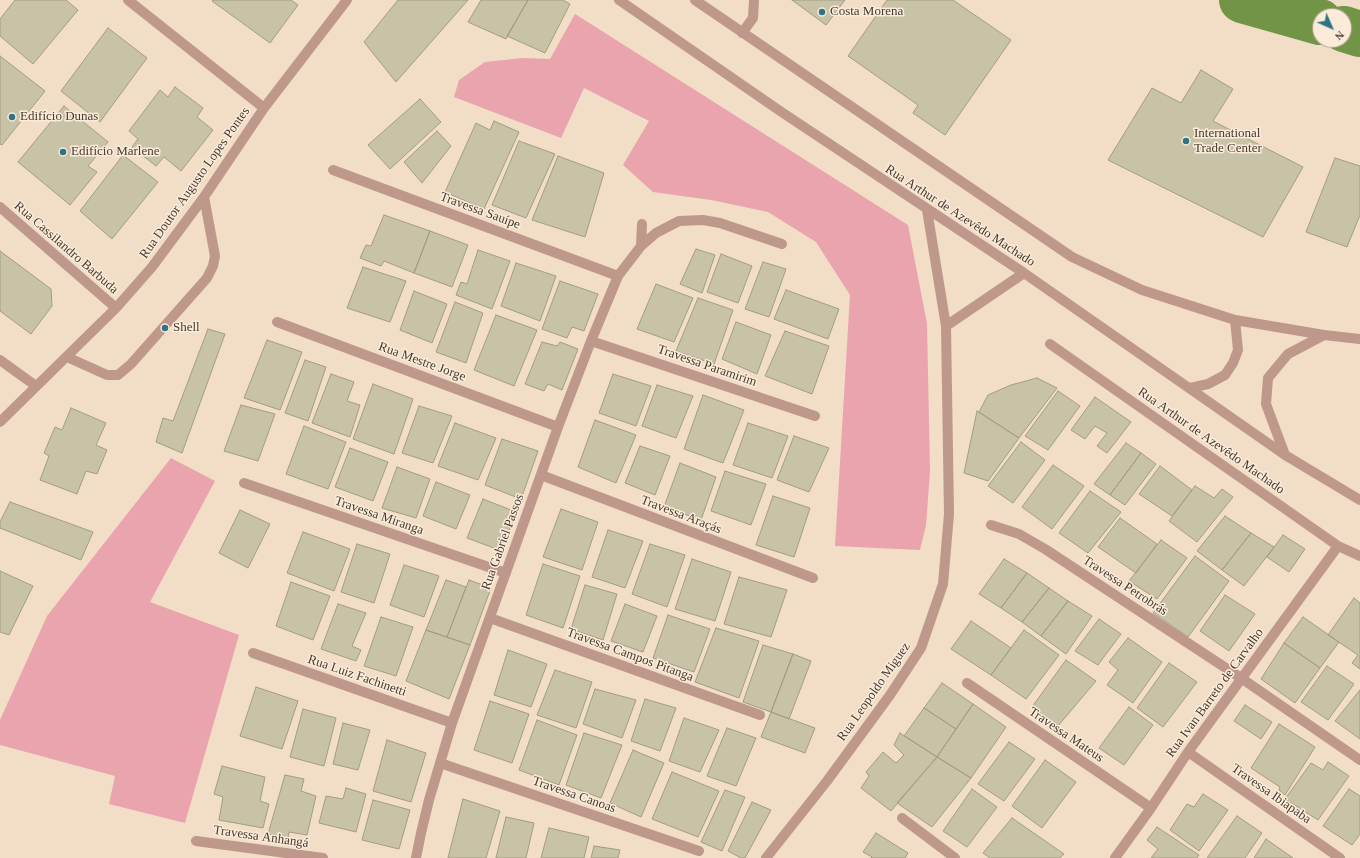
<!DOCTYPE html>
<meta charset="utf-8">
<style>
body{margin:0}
#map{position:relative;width:1360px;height:858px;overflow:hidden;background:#f2ddc6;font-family:Georgia,serif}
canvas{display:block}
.north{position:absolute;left:1312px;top:8px;width:40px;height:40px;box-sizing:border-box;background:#fcebd8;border:1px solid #b2a596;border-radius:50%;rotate:135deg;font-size:11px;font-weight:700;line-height:16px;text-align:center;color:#443b32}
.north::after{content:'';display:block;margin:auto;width:14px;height:18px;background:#307384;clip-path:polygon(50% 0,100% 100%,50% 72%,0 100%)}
</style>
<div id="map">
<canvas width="1360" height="858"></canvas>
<div class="north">N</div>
</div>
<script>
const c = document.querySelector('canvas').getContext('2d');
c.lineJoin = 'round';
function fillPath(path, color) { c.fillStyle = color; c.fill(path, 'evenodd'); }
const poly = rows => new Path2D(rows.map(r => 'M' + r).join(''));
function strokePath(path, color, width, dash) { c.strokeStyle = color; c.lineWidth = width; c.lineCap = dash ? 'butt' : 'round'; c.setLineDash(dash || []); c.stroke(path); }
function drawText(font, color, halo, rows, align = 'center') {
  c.font = font + ' Georgia,serif'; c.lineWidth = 3; c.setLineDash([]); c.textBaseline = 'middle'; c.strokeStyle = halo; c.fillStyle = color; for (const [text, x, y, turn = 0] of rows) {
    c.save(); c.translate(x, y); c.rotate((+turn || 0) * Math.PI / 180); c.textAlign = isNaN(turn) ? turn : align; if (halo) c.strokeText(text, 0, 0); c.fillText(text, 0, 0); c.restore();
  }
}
fillPath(poly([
 [575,14,908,225,927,324,930,472,926,525,920,550,835,546,850,295,816,242,768,212,711,200,653,192,623,165,649,121,584,88,561,138,454,97,459,80,485,62,523,58,550,59],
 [171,458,215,481,150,602,239,635,185,823,109,804,115,776,0,745,0,720,47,616]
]), '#e9a4ad');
strokePath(poly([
 [1242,0,1320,22],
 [1344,29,1360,34]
]), '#729446', 46);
const building = poly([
 [15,0,66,0,78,10,33,64,0,36,0,19,15,0],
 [213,0,291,0,298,5,270,43,212,1,213,0],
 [398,0,468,0,396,82,364,42,398,0],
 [481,0,528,0,506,39,468,22,481,0],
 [528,0,563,0,570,4,545,53,507,36,528,0],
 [792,0,845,0,826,25,792,0],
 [887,0,953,0,1011,40,945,135,913,113,918,105,848,56,887,0],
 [108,28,147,58,100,122,61,91,108,28],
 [0,56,45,91,2,145,0,144,0,56],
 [1201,70,1233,89,1213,121,1303,167,1263,237,1108,160,1152,88,1181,103,1201,70],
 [175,87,203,108,197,117,213,130,181,171,164,157,156,166,132,147,138,139,129,131,160,90,168,97,175,87],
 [420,99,441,122,390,169,368,145,420,99],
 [64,106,108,142,88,166,97,172,70,205,18,162,64,106],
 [494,121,519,132,484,209,445,192,476,123,490,130,494,121],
 [437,131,451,146,422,183,404,162,437,131],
 [519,141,555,154,526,218,492,205,519,141],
 [123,155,158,182,112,239,80,211,123,155],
 [558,156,604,173,585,237,532,220,558,156],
 [1335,158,1360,166,1360,215,1347,247,1306,232,1335,158],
 [384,215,430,231,414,273,384,261,381,266,360,258,366,245,371,246,384,215],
 [430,231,468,245,452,287,414,273,430,231],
 [696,249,715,255,702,293,680,284,696,249],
 [478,250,510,261,492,309,456,295,461,282,467,284,478,250],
 [0,251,51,289,52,306,31,334,0,311,0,251],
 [721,254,752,266,738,303,707,292,721,254],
 [763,262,786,269,769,317,745,309,763,262],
 [516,263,556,276,540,321,501,306,516,263],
 [363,267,406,281,390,322,347,308,363,267],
 [560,281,598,294,584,331,572,327,567,338,542,329,560,281],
 [656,284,693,298,674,342,637,329,656,284],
 [786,290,839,309,828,339,774,319,786,290],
 [414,291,447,304,432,343,400,330,414,291],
 [698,298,733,310,714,364,676,351,698,298],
 [455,302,483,313,466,363,436,352,455,302],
 [496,315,537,330,514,386,474,370,496,315],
 [736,322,771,335,757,374,722,359,736,322],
 [208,329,225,334,182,453,156,442,163,418,173,421,208,329],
 [785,331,829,346,812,394,765,376,785,331],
 [267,340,302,352,280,410,244,398,267,340],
 [542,342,557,346,560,342,578,349,562,390,548,384,544,391,525,384,542,342],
 [305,360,326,367,308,421,285,413,305,360],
 [331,374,354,382,347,401,360,405,350,437,312,423,331,374],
 [613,374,651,386,636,426,599,413,613,374],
 [1037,378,1057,388,1019,438,979,412,988,395,1011,385,1037,378],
 [373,384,413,399,394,454,353,439,373,384],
 [657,385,693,396,676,438,642,426,657,385],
 [1058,391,1080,406,1048,450,1025,436,1058,391],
 [703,395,744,410,723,463,684,449,703,395],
 [1095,397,1131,422,1107,453,1097,446,1107,433,1095,426,1085,439,1071,430,1095,397],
 [241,405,275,414,258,461,224,451,241,405],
 [419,406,452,416,433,463,402,453,419,406],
 [71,408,106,423,96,445,107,450,97,474,86,471,77,494,40,480,49,456,44,453,55,427,62,430,71,408],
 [977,411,1019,438,988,481,964,473,977,411],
 [595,420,636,435,616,483,578,467,595,420],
 [455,423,496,438,478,480,438,466,455,423],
 [748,423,788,436,772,478,733,465,748,423],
 [304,426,346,442,328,489,286,474,304,426],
 [794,436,829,448,809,492,777,480,794,436],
 [502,439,538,451,521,499,485,485,502,439],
 [1021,442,1045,460,1013,503,988,486,1021,442],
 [1126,443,1141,453,1110,495,1094,484,1126,443],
 [640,446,670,456,655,495,625,483,640,446],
 [350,448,388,462,373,501,335,487,350,448],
 [1141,453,1156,464,1125,505,1110,495,1141,453],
 [680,463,716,477,701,520,664,507,680,463],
 [1053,465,1084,486,1052,529,1022,507,1053,465],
 [1160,466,1192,490,1172,516,1139,494,1160,466],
 [397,467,430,479,416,518,382,508,397,467],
 [725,471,766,484,751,525,711,511,725,471],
 [436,482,470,495,456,529,423,516,436,482],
 [1195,486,1214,498,1222,489,1233,497,1197,542,1169,521,1195,486],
 [1090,491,1121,512,1088,553,1059,533,1090,491],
 [773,496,810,508,794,557,756,545,773,496],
 [483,499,516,512,502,551,467,538,483,499],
 [10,502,93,532,81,560,0,528,0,522,10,502],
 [561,509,598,522,582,570,543,557,561,509],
 [240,510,270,524,248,568,219,553,240,510],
 [1225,516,1251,533,1222,570,1197,551,1225,516],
 [1120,518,1157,544,1136,573,1098,547,1120,518],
 [608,530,643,541,625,588,592,577,608,530],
 [303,532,350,549,334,591,287,573,303,532],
 [1251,533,1274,547,1244,586,1222,570,1251,533],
 [1283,535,1305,549,1289,572,1267,557,1283,535],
 [1161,540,1187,558,1157,599,1129,581,1161,540],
 [357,544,390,554,374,603,341,592,357,544],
 [650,544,685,555,667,607,632,594,650,544],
 [1195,556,1229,581,1188,637,1153,613,1195,556],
 [692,559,731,572,715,621,675,609,692,559],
 [1004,559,1027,573,1001,608,979,594,1004,559],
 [543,564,580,576,563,628,526,615,543,564],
 [404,565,439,576,424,617,390,605,404,565],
 [0,571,33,586,9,635,0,632,0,571],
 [1027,573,1049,588,1022,622,1001,608,1027,573],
 [739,577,787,590,771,637,724,624,739,577],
 [446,580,466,587,447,637,426,630,446,580],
 [469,580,491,588,470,645,447,637,469,580],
 [291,582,330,596,313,640,276,626,291,582],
 [585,585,617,594,603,640,571,629,585,585],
 [1049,588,1068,601,1041,636,1022,622,1049,588],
 [1225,595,1255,614,1229,651,1200,631,1225,595],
 [1354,598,1360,603,1360,669,1352,663,1358,655,1328,635,1354,598],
 [1068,601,1092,616,1066,654,1041,636,1068,601],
 [338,604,366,613,352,646,361,650,356,661,321,649,338,604],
 [625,604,657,616,643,652,611,641,625,604],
 [668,615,710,629,694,672,653,658,668,615],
 [381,617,413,627,396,676,364,666,381,617],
 [1303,617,1339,642,1320,668,1284,643,1303,617],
 [1099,619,1121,634,1098,665,1075,651,1099,619],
 [971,621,1011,648,991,675,951,649,971,621],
 [716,628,759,641,739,698,695,682,716,628],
 [426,630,470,645,449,699,406,681,426,630],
 [1024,630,1059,655,1026,699,991,675,1024,630],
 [1128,638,1162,662,1133,703,1107,685,1118,670,1109,662,1128,638],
 [1284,643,1320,668,1295,703,1261,679,1284,643],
 [763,645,793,654,771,712,743,702,763,645],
 [508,650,547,664,531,707,494,695,508,650],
 [793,654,811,661,789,719,771,712,793,654],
 [1066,660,1096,681,1058,726,1032,707,1066,660],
 [1169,663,1197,682,1163,727,1137,708,1169,663],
 [1327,666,1354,684,1328,720,1301,702,1327,666],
 [555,670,592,682,576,728,537,715,555,670],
 [942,683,973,704,956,729,924,708,942,683],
 [256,687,298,701,282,749,240,736,256,687],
 [595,689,636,700,622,738,583,724,595,689],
 [1360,690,1360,739,1335,721,1360,690],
 [645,699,676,708,660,751,631,741,645,699],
 [490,701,529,714,512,763,474,750,490,701],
 [973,704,1006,727,971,778,937,757,973,704],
 [1245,705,1272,722,1261,739,1234,721,1245,705],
 [1129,707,1153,725,1124,765,1099,748,1129,707],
 [924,708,956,729,937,757,904,736,924,708],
 [303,709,336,718,324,766,290,757,303,709],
 [771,712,815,728,805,753,761,737,771,712],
 [684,718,719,730,700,772,669,761,684,718],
 [537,720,577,735,559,785,519,770,537,720],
 [343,723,370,730,358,770,333,764,343,723],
 [1279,724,1315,747,1285,795,1279,790,1280,787,1251,768,1279,724],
 [727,728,756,738,736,786,707,776,727,728],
 [584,733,622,745,601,798,566,785,584,733],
 [900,733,937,757,891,811,861,788,869,776,866,772,883,752,896,763,904,755,894,745,900,733],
 [387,740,426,753,411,802,373,791,387,740],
 [1009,742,1035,759,1004,801,978,784,1009,742],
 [633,750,664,763,641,817,610,803,633,750],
 [937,757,971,778,932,827,897,803,937,757],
 [1045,760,1076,782,1042,828,1012,806,1045,760],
 [1328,762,1349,776,1318,820,1285,799,1311,763,1323,770,1328,762],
 [222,766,265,777,260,801,269,804,263,828,219,820,223,797,214,794,222,766],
 [672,772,719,791,698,837,652,819,672,772],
 [285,775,304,779,301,791,316,796,307,835,289,832,288,838,268,834,285,775],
 [346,788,366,794,356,832,319,823,326,796,343,799,346,788],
 [972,789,997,807,967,847,943,831,972,789],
 [1349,789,1360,796,1360,834,1352,845,1323,826,1349,789],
 [725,790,745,797,722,851,701,842,725,790],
 [1203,794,1228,810,1199,851,1170,830,1187,804,1194,807,1203,794],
 [463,799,500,811,486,858,448,858,463,799],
 [373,800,410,810,399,849,362,840,373,800],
 [752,802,771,810,745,858,741,858,728,851,752,802],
 [1237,816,1262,833,1245,858,1207,858,1237,816],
 [506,817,534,823,526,858,496,858,506,817],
 [1012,818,1064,854,1060,858,990,858,983,853,1012,818],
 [1157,827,1199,855,1197,858,1151,858,1158,849,1147,840,1157,827],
 [549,828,589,837,584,858,541,858,549,828],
 [876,833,908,853,905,858,871,858,872,857,863,852,876,833],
 [1266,839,1293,858,1254,858,1266,839],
 [594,846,620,850,618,858,591,858,594,846]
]);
fillPath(building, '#c8c3a7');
strokePath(building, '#a19d81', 1);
strokePath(poly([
 [128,0,264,108],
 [619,0,783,113,1024,273,1285,455,1360,500],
 [695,0,1072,257,1142,290,1235,320,1324,335,1360,339],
 [742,33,753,18,754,0],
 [333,170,618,276],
 [0,207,116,308],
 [641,246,656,233,679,221,703,220,720,223,782,244],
 [277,322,558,427],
 [946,326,1024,273],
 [591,341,815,416],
 [1050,344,1338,546,1360,556],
 [67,357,107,375,118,375,131,364,207,278,213,266,215,256,204,197],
 [0,360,36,386],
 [1190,388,1208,384,1225,375,1233,363,1238,350,1235,320],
 [0,422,116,308,152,267,204,197,264,108,347,0],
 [1285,455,1266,404,1268,378,1288,354,1324,335],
 [541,475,813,578],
 [244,483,506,573],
 [991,525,1019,534,1045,549,1241,678,1360,760],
 [490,618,760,715],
 [253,653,452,723],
 [967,683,1151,808],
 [1188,752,1340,858],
 [440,763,699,851],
 [902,818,955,858],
 [196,841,323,858],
 [416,858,421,833,429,800,452,723,558,427,591,341,618,276,641,246,642,224],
 [766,858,827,781,890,695,921,648,943,584,949,514,946,326,927,210],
 [1115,858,1151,808,1188,752,1338,546]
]), '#be988a', 10);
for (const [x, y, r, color] of [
 [822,12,4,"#307384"],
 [12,117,4,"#307384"],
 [1186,141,4,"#307384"],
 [63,152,4,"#307384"],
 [165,328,4,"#307384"]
]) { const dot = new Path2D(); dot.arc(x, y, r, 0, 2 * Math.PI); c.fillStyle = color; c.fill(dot); strokePath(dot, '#fcebd8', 1.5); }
drawText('13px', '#443b32', '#fcebd8', [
 ["Costa Morena",830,12],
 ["Edifício Dunas",20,117],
 ["International",1194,134],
 ["Trade Center",1194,149],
 ["Edifício Marlene",71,152],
 ["Shell",173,328]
], 'left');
drawText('13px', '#443b32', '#fcebd8', [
 ["Rua Doutor Augusto Lopes Pontes",195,183,-55],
 ["Travessa Sauípe",480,211,20],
 ["Rua Arthur de Azevêdo Machado",960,216,33],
 ["Rua Cassilandro Barbuda",66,248,41],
 ["Rua Mestre Jorge",422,362,20],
 ["Travessa Paramirim",707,366,19],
 ["Rua Arthur de Azevêdo Machado",1211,441,35],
 ["Travessa Araçás",681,515,21],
 ["Travessa Miranga",379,516,19],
 ["Rua Gabriel Passos",503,542,-70],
 ["Travessa Petrobrás",1125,586,33],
 ["Travessa Campos Pitanga",630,655,20],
 ["Rua Luiz Fachinetti",357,676,19],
 ["Rua Leopoldo Miguez",874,692,-55],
 ["Rua Ivan Barreto de Carvalho",1215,693,-54],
 ["Travessa Mateus",1066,735,34],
 ["Travessa Ibiapaba",1271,794,35],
 ["Travessa Canoas",574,795,19],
 ["Travessa Anhangá",261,837,8]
]);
</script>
